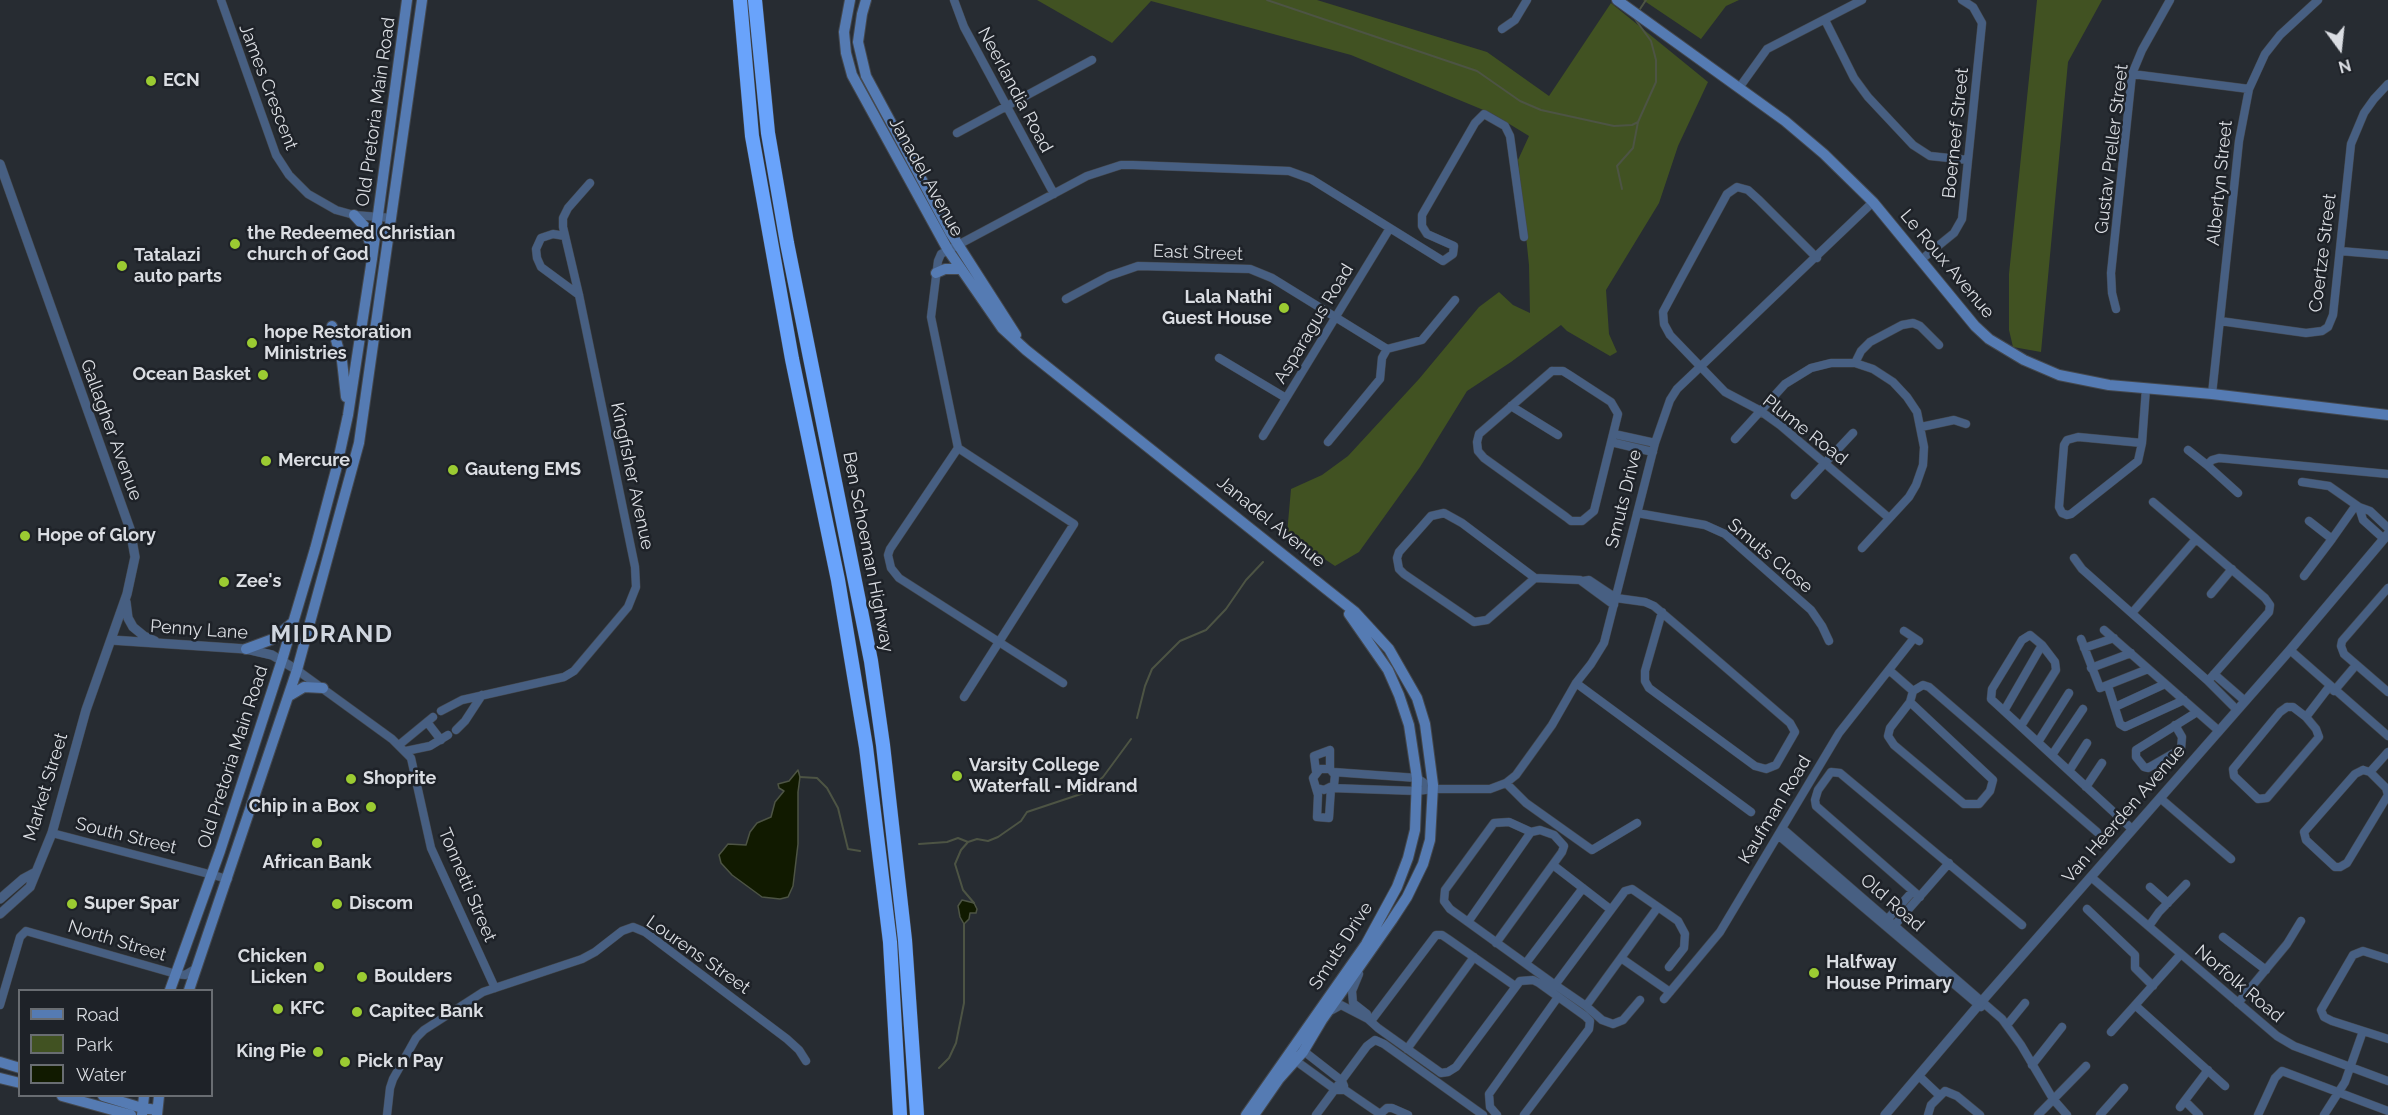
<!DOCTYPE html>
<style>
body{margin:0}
#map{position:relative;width:2388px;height:1115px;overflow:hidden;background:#272c32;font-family:Raleway,sans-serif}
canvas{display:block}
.legend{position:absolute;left:18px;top:989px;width:195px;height:108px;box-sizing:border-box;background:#1e2228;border:2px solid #696d72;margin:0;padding:8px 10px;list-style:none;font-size:18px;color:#dadde2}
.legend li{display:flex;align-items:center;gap:12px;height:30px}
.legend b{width:30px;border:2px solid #696d72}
.north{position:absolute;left:2310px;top:18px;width:60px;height:60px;-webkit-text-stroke:4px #1e2228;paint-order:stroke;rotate:165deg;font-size:16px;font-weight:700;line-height:24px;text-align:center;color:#dadde2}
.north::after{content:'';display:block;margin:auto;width:21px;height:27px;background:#dadde2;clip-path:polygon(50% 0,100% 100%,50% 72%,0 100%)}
</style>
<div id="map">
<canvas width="2388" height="1115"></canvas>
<ul class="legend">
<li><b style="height:8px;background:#557bb3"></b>Road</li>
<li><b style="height:16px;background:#415222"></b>Park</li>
<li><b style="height:16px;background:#111a00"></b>Water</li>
</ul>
<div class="north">N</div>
</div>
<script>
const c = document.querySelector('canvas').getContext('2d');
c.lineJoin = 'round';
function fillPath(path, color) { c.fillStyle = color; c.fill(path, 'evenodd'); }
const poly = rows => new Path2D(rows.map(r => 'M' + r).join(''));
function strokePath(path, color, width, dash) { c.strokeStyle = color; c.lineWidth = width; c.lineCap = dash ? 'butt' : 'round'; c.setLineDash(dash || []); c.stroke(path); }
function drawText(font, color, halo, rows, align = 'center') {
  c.font = font + ' Raleway,sans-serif'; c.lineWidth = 5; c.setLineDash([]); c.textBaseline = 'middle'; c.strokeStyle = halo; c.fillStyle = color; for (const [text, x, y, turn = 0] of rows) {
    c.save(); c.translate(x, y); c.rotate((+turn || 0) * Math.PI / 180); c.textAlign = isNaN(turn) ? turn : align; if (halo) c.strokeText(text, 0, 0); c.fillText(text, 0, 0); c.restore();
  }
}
fillPath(poly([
 [1037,0,1317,0,1487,52,1549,96,1611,3,1708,82,1678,146,1659,203,1606,290,1609,334,1617,352,1610,356,1567,331,1561,325,1511,362,1467,391,1420,467,1359,552,1335,566,1287,534,1291,489,1322,475,1348,456,1419,379,1479,307,1499,292,1513,305,1530,313,1529,265,1518,160,1529,136,1493,114,1351,55,1151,1,1112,43],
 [1643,0,1739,0,1726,6,1701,39],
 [2037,0,2102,0,2068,62,2041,352,2013,347,2009,330,2009,274]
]), '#415222');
const water = poly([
 [798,770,800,777,798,792,798,844,793,886,788,897,780,899,762,897,732,875,721,863,719,855,728,844,746,845,750,832,757,823,771,817,775,802,784,791,779,788,778,784,789,781,798,770],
 [962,900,974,903,977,909,976,913,970,913,969,919,964,924,960,917,958,906,962,900]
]);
fillPath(water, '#111a00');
strokePath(water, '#4d5444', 1.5);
strokePath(poly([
 [1267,0,1477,71,1520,101,1541,110,1614,126,1632,125,1638,122,1656,82,1656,60,1651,41,1635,19],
 [1638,12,1646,0],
 [1622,189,1617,166,1633,148,1638,122],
 [1137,718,1145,686,1152,669,1180,641,1206,630,1226,609,1246,580,1263,562],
 [800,777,817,778,827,788,838,808,848,849,860,851],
 [919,844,947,842,958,838,968,842],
 [974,903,963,890,955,864,961,850,968,842,977,839,988,841,998,837,1021,821,1027,812,1084,793,1103,777,1131,739],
 [939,1068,949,1058,956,1043,964,1003,964,924]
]), '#4d5444', 2);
const minor = poly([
 [221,0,276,155,289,175,308,194,336,210,354,215,392,218],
 [954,0,964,27,1054,194],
 [1825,20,1854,78,1868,97,1913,145,1930,156,1968,160],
 [1502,29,1515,20,1527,0],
 [2132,74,2249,89],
 [1739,88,1767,49,1862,0],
 [957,133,1092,60],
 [565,236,553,234,541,238,536,249,537,258,541,267,579,295],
 [2340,251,2388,255],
 [1817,258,1759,200,1748,190,1737,187,1727,194,1679,282,1663,312,1664,324,1670,335,1725,392,1759,410,1780,425,1889,518],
 [1922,259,1954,233,1962,219,1982,23,1973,7,1962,0],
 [1066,299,1109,276,1138,266,1250,269,1272,278,1387,349],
 [2116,309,2112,293,2111,273,2132,74,2142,50,2170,0],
 [2220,321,2306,333,2322,331,2328,327,2333,315,2351,144,2364,113,2374,99,2388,84],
 [1387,349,1422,340,1455,300],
 [1219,358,1286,398],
 [1855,363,1861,351,1870,342,1902,325,1913,323,1920,326,1939,345],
 [1552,371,1563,371,1571,376,1611,402,1618,414,1594,511,1582,521,1571,521,1566,517,1484,458,1478,451,1477,442,1479,434,1552,371],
 [2212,394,2239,141,2249,89,2265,54,2280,35,2318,0],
 [1511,406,1558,435],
 [1921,427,1954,420,1966,424],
 [1614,434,1655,443],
 [1263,436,1390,228],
 [1735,439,1785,384,1811,368,1831,363,1855,363,1873,369,1893,382,1907,397,1917,412,1924,447,1923,465,1916,485,1909,497,1862,548],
 [1328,442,1380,379,1382,358,1387,349],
 [1611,442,1653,452],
 [2142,443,2078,437,2067,440,2064,445,2059,507,2062,513,2067,515,2071,514,2138,461,2142,443,2146,388],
 [958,448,890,549,888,555,891,568,899,578,1063,683],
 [2188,450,2207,465],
 [2302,482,2329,486,2359,507,2370,511,2388,528],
 [2238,493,2207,465,2212,460,2219,458,2388,474],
 [1795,495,1853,433],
 [2153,502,2265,598,2270,605,2269,612,2208,681],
 [2359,507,2363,520,2384,539],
 [1637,513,1705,525,1725,534,1811,610,1822,626,1829,641],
 [2309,521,2332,539,2356,505],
 [2074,558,2082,569,2208,681,2237,710],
 [2304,576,2332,539],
 [1535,578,1487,620,1474,622,1404,574,1399,569,1397,558,1399,552,1431,516,1444,513,1462,523,1535,578,1580,580,1614,605],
 [1583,581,1589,580,1616,598,1645,602,1654,606,1681,629,1790,723,1795,732,1776,765,1766,769,1755,766,1649,688,1645,681,1645,671,1662,612],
 [2388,588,2342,641,2341,646,2344,654,2388,692],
 [2211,594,2232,569],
 [2132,613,2196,539],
 [2104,630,2219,731],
 [1904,631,1919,641],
 [2081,639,2100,688,2148,669],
 [2084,648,2114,638],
 [2290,650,2388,736],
 [2091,668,2131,653],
 [297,670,392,739,411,758,431,848,495,988],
 [1889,670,1913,691],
 [2214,674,2245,701],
 [1576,683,1751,812],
 [2108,686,2120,724,2125,727,2184,700],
 [2334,691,2356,665],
 [964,697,1074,524,958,448,931,317,938,261,941,254,1087,176,1121,165,1133,165,1289,171,1311,179,1443,261,1453,254,1454,246,1427,234,1422,226,1422,215,1475,123,1484,114,1505,126,1510,136,1524,237],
 [1910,702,1993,780,1990,791,1979,804,1964,804,1894,745,1888,736,1890,728,1910,702,1913,691,1923,685,1929,687,2097,832],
 [2115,707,2165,684],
 [2287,707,2293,707,2306,717,2316,729,2319,737,2267,798,2258,799,2234,776,2233,769,2280,712,2287,707],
 [441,711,462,700,564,677,574,671,628,607,636,587,635,567,579,295,563,227,563,218,568,208,590,183],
 [2004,711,2042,645],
 [2306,717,2329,687],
 [427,722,441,740],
 [2175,725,2182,737,2181,749,2148,768,2144,767,2136,757,2136,750,2197,712],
 [2021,726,2056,670,2055,662,2042,645,2030,635,2022,640,1992,689,1991,699,2132,829],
 [456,730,465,721,482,695],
 [2038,742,2069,693],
 [399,745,433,717],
 [406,751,430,746,448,735],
 [2052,755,2083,709],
 [2363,770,2370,772,2386,788,2388,795,2347,863,2340,867,2335,867,2306,840,2304,832,2355,774,2363,770],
 [1316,771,1314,756,1330,750,1330,769],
 [2069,771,2087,743],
 [1333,772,1417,778,1433,789],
 [2370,772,2388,752],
 [1506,783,1526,803,1592,850,1637,823],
 [2086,787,2102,763],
 [1317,788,1324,790,1334,785,1335,775,1330,769,1320,769,1313,778,1318,795,1317,817,1329,818,1331,788,1417,791,1433,789,1490,789,1506,783,1516,775,1552,725,1576,683,1591,664,1604,643,1655,443,1670,400,1677,389,1873,202],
 [2160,798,2231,859],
 [1783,829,2002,1019,2021,1045,2053,1099,2067,1115],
 [52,833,228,879],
 [1778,835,1981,1007],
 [1553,865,1610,909],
 [2091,877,2277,1036,2294,1046,2388,1081],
 [2150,887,2168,903],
 [1920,897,1816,806,1815,800,1818,790,1831,772,1840,773,2022,925],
 [2087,909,2132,952,2135,955,2135,968,2153,986],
 [1468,922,1531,832],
 [1884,923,1913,891],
 [2149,926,2159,912,2186,884],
 [1893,927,1949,863],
 [2223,937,2266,970],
 [1496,943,1562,852,1564,846,1554,835,1540,830,1531,832,1509,822,1494,823,1445,890,1444,901,1450,909,1551,982,1586,1006],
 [1621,958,1670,992],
 [2388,959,2363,951,2353,955,2321,1010,2324,1017,2332,1021,2388,1039],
 [1526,963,1583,888],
 [1359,974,1352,991,1353,1003,1367,1014,1368,1019,1378,1028,1441,1073,1448,1072,1456,1067,1520,981,1533,980,1539,983,1585,1016,1590,1021,1589,1029,1524,1115],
 [1555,985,1625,891,1632,889,1658,907],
 [1664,999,1720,932,1839,733,1914,638],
 [1640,1000,1623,1020,1613,1024,1602,1020,1586,1006,1658,907,1678,921,1685,934,1684,948,1669,967],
 [2238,1003,2287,944,2301,921],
 [0,1005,20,937,26,931,176,974,185,975,197,968],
 [2136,1006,2225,1086],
 [1332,1010,1341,1005,1368,1019],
 [1371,1021,1436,935,1442,935,1448,939,1515,986],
 [2007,1025,2025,1003],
 [2111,1032,2180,955],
 [1301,1049,1342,1081,1344,1086],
 [1407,1049,1474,957],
 [1292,1058,1336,1090,1345,1090,1380,1114],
 [2032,1065,2062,1027],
 [1919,1076,1939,1095],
 [2185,1101,2199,1115],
 [2180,1107,2208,1070],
 [387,1115,390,1088,393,1079,416,1038,424,1030,483,992,582,959,595,952,622,931,633,927,645,932,787,1039,799,1050,806,1061],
 [1316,1115,1367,1046,1375,1040,1384,1044,1483,1115],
 [1379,1115,1387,1108,1392,1108,1408,1115],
 [1497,1115,1490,1107,1489,1094,1558,997],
 [1928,1115,1931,1105,1945,1091,1957,1096,1980,1115],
 [2038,1115,2086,1066],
 [2100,1115,2124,1088],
 [2258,1115,2275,1078,2282,1071,2388,1111],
 [2324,1115,2345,1082,2363,1031]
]);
const tertiary = poly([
 [0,164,130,529,135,557,127,594,86,710,52,833,30,887,0,914],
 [126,602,128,618,133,627,144,636,155,641],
 [111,640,246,649,272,655,297,670],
 [0,899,23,879,36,872],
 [1885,1115,1982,1001,2290,650,2388,534]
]);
const secondary = poly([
 [850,0,844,32,846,53,852,75,948,250,1002,328,1026,350,1355,612,1389,649,1417,698,1425,724,1433,785,1430,840,1423,864,1407,897,1392,920,1322,1020,1303,1052,1279,1079,1254,1115],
 [866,0,862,14,858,42,866,76,950,232,1016,335],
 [1617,0,1785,121,1824,154,1873,202,1975,326,1989,339,2024,360,2059,375,2109,385,2212,394,2388,415],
 [354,215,365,227,371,247],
 [936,273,945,269,960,269],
 [332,326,342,361,346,397],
 [246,649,273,639,292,623],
 [289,696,304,687,323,688],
 [170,990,220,851,282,660,315,549,336,470,348,415,372,259,407,0],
 [189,990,297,670,359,443,422,0],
 [0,1062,20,1068],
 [0,1078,20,1083],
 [62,1096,131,1115],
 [103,1096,142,1108,157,1110],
 [142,1115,144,1096],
 [157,1115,159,1096],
 [1246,1115,1366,944,1397,887,1408,858,1415,830,1417,778,1409,725,1399,695,1388,670,1349,614]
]);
const motorway = poly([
 [740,0,752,136,792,359,838,580,866,747,890,942,900,1115],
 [755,0,768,133,787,243,871,661,883,745,905,940,917,1115]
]);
strokePath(minor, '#44484e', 9);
strokePath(tertiary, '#44484e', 10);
strokePath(secondary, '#44484e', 12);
strokePath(motorway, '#44484e', 15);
strokePath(minor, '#475f82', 8);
strokePath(tertiary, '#475f82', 9);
strokePath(secondary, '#557bb3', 10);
strokePath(motorway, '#69a3fb', 14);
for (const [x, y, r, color] of [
 [151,81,6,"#9bcb32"],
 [235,244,6,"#9bcb32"],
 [122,266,6,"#9bcb32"],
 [1284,308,6,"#9bcb32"],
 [252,343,6,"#9bcb32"],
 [263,375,6,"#9bcb32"],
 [266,461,6,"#9bcb32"],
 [453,470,6,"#9bcb32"],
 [25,536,6,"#9bcb32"],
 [224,582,6,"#9bcb32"],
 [957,776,6,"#9bcb32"],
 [351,779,6,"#9bcb32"],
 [371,807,6,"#9bcb32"],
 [317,843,6,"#9bcb32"],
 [72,904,6,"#9bcb32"],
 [337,904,6,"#9bcb32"],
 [319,967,6,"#9bcb32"],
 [1814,973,6,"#9bcb32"],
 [362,977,6,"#9bcb32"],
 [278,1009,6,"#9bcb32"],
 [357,1012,6,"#9bcb32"],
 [318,1052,6,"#9bcb32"],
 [345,1062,6,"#9bcb32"]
]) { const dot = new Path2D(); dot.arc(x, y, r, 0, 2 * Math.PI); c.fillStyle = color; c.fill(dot); strokePath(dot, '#1e2228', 2); }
drawText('bold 18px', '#dadde2', '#1e2228', [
 ["ECN",163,81],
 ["the Redeemed Christian",247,234],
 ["church of God",247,255],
 ["Tatalazi",134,256],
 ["auto parts",134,277],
 ["Lala Nathi",1272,298,"right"],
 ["Guest House",1272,319,"right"],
 ["hope Restoration",264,333],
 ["Ministries",264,354],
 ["Ocean Basket",251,375,"right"],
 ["Mercure",278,461],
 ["Gauteng EMS",465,470],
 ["Hope of Glory",37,536],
 ["Zee's",236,582],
 ["Varsity College",969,766],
 ["Waterfall - Midrand",969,787],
 ["Shoprite",363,779],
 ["Chip in a Box",359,807,"right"],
 ["African Bank",317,863,"center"],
 ["Super Spar",84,904],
 ["Discom",349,904],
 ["Chicken",307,957,"right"],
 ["Licken",307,978,"right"],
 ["Halfway",1826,963],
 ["House Primary",1826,984],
 ["Boulders",374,977],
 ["KFC",290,1009],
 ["Capitec Bank",369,1012],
 ["King Pie",306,1052,"right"],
 ["Pick n Pay",357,1062]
], 'left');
drawText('18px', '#dadde2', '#1e2228', [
 ["James Crescent",268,87,69],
 ["Neerlandia Road",1015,90,62],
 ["Old Pretoria Main Road",376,112,-82],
 ["Boerneef Street",1956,133,-84],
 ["Gustav Preller Street",2112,149,-83],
 ["Janadel Avenue",926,177,61],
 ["Albertyn Street",2220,183,-84],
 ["East Street",1198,253,2],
 ["Coertze Street",2323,253,-83],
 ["Le Roux Avenue",1947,264,50],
 ["Asparagus Road",1314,324,-59],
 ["Gallagher Avenue",111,430,70],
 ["Plume Road",1805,430,38],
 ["Kingfisher Avenue",632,476,78],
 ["Smuts Drive",1624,499,-76],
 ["Janadel Avenue",1271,522,39],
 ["Ben Schoeman Highway",868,552,79],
 ["Smuts Close",1770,556,40],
 ["Penny Lane",199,630,4],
 ["Old Pretoria Main Road",233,757,-72],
 ["Market Street",46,787,-73],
 ["Kaufman Road",1775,810,-59],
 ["Van Heerden Avenue",2124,814,-49],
 ["South Street",126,836,14],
 ["Tonnetti Street",467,885,67],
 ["Old Road",1892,903,41],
 ["North Street",117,941,17],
 ["Smuts Drive",1341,946,-57],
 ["Lourens Street",698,955,35],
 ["Norfolk Road",2239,984,40]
]);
c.letterSpacing = '1.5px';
drawText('bold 24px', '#d0d6df', '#1e2228', [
 ["MIDRAND",332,635]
]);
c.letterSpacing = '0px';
</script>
